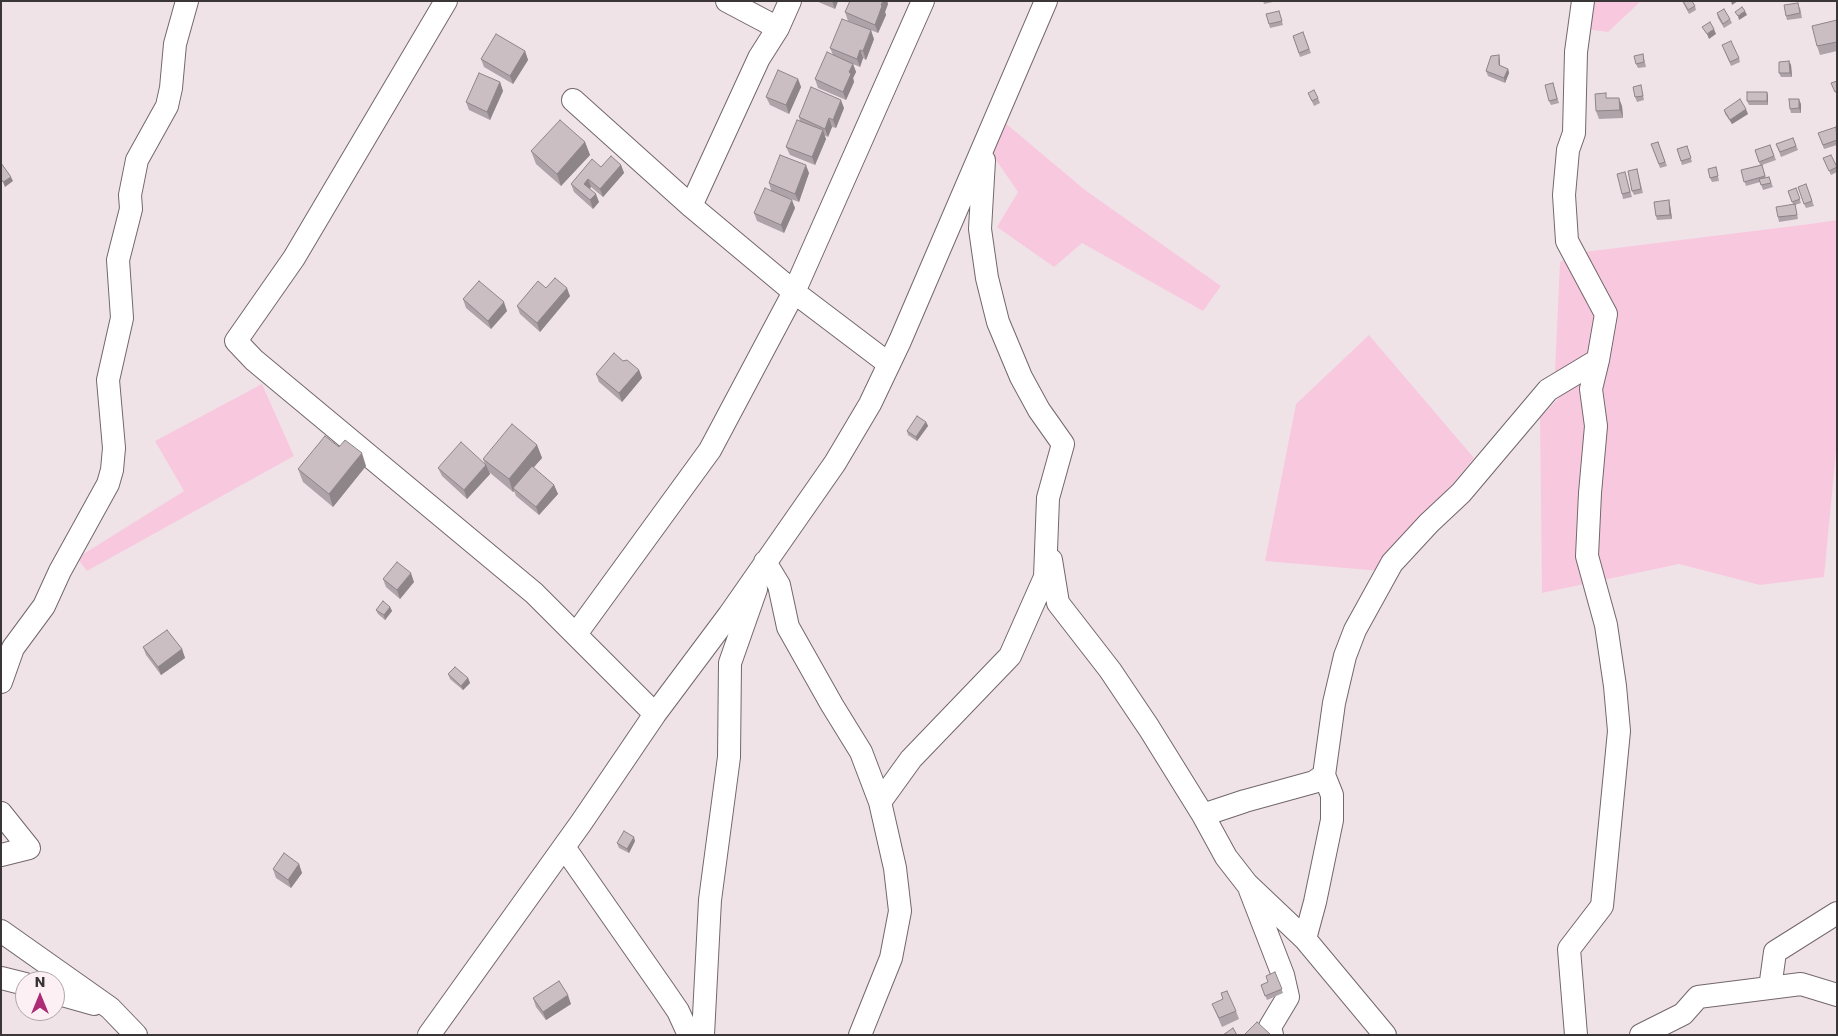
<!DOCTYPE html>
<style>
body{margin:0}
#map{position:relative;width:1838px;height:1036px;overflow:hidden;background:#f0e3e8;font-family:Poppins,sans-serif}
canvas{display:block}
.frame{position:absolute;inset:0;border:2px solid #3a3537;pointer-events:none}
.north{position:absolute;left:15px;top:971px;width:50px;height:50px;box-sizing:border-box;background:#fdf0f5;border:1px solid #afa5a9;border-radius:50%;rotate:0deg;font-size:14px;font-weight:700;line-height:20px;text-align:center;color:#3a3537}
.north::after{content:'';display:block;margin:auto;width:18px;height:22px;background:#ad2a75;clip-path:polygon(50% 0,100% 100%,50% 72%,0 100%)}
</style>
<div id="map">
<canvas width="1838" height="1036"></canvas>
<div class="frame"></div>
<div class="north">N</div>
</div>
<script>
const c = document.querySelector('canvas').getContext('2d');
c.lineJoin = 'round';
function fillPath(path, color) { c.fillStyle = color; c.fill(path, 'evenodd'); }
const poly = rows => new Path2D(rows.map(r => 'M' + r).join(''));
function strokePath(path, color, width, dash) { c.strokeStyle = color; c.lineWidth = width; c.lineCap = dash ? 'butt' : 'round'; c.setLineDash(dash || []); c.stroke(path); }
fillPath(poly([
 [1574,1,1641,1,1608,32,1571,27],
 [997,116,1085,190,1221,286,1203,311,1082,243,1054,267,997,227,1018,192,985,144],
 [1837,220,1837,441,1824,577,1760,585,1679,564,1542,593,1540,418,1566,390,1555,370,1560,262,1576,253,1810,224],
 [1369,335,1474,458,1380,571,1265,561,1296,404],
 [262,384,294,456,87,571,77,558,184,491,155,441]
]), '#f8c9de');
const minor = poly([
 [446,1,294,258,236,341,254,360,534,593,655,714],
 [727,1,778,28],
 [573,100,691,206,794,292,923,1],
 [691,206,759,58,778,28,790,1],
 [1051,560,1058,603,1110,670,1149,728,1203,815,1226,857,1247,884,1305,939,1385,1035],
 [765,562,779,585,788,627,832,705,861,752,880,802,895,868,900,911,891,958,860,1035],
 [576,634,710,450,794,292,889,364],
 [1,682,13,648,44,606,60,571,108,484,112,470,114,448,108,380,122,318,118,260,131,209,130,195,137,160,167,106,171,88,175,44,187,1],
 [880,802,911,759,1010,656,1045,577,1048,498,1063,444,1039,410,1021,377,998,322,987,278,980,229,984,160],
 [1,813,29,848,1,855],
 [1203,815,1245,801,1314,782,1324,775,1334,703,1345,656,1355,630,1392,563,1429,523,1461,493,1548,390,1598,360],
 [564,847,663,989,678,1011,689,1035],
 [1250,890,1283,975,1288,997,1270,1027,1272,1035],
 [1,931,110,1008,136,1035],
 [1305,939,1315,902,1332,820,1332,795,1324,775],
 [1,978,25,984],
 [1770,988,1775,952,1837,913],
 [55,993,94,1004],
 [429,1035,581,823,655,714,729,615,835,463,870,404,900,341,1046,1],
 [703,1035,710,900,729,757,730,663,756,589],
 [1576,1035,1569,949,1602,906,1619,731,1615,686,1606,625,1587,556,1590,493,1596,426,1591,389,1598,360,1606,314,1567,241,1564,195,1568,150,1574,133,1576,52,1583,1],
 [1641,1035,1683,1014,1698,997,1801,984,1837,995]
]);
strokePath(minor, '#72676c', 24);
strokePath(minor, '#fff', 22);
fillPath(poly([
 [816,1,838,1,835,9],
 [850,1,887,1,888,4,885,12,886,15,878,33,848,21,845,12],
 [1263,1,1273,1,1273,2,1264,4],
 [1682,1,1695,6,1696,10,1689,14],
 [1800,7,1802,18,1787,20,1786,16],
 [1279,11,1283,25,1270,28,1269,24],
 [1717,13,1730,19,1732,23,1724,28,1718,18],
 [1837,20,1837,51,1820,55,1817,46],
 [1303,32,1311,53,1300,57,1293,36],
 [874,39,866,60,863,58,860,67,853,64,856,72,853,78,854,82,846,100,818,88,815,79,833,55,830,48],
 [1722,45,1739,58,1740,62,1731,66],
 [525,51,528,60,513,84,484,67,481,59],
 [1643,54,1646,67,1638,68,1636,64],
 [1500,60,1500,66,1508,69,1509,73,1505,83,1488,76,1486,71],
 [1789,61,1791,65,1792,77,1781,77,1779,73],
 [798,79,801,87,789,114,770,105,766,97],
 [500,82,503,91,490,120,469,110,466,102],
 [1553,83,1559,103,1551,105,1549,101],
 [1642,90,1644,100,1637,102,1635,97],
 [1767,92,1768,96,1768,105,1749,105,1747,101],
 [1308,93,1318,98,1320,103,1314,106],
 [1608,98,1622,106,1623,118,1599,119,1596,111],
 [1801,104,1801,113,1791,113,1790,109],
 [844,108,836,128,832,127,828,137,824,135,826,139,815,165,790,155,786,147,800,122,799,117],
 [1724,110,1748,114,1732,124,1725,114],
 [1837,128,1837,145,1824,149,1818,133],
 [1793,138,1798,150,1781,157,1776,144],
 [585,142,590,155,561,186,536,164,531,151],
 [1658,142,1667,166,1660,168,1651,144],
 [1770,145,1776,160,1762,165,1766,178,1769,177,1773,187,1763,190,1760,182,1746,186,1741,170,1760,165,1755,150],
 [1687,146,1692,162,1682,165,1677,149],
 [1823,158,1837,168,1837,172,1831,175],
 [621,165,624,173,603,197,591,187,590,189,599,202,593,209,574,192,571,184],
 [1716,167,1719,181,1712,182,1710,178],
 [1637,169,1643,193,1634,195,1632,191],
 [809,173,799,202,788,198,795,208,784,233,757,221,754,213,771,190,769,183],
 [1626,176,1632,197,1623,199,1622,194],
 [1806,184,1814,206,1806,208,1804,204],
 [1796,188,1801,203,1795,205,1798,219,1779,222,1778,217,1793,204,1788,191],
 [1669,200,1670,205,1672,219,1657,220,1656,216],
 [546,288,570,296,540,332,520,314,517,306],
 [463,299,507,311,491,329,466,308],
 [639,370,642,378,622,402,599,382,596,374],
 [926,422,928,426,917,441,908,435,907,431],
 [537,445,542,458,533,467,554,485,558,494,539,515,516,496,514,491,513,492,489,472,490,474,467,499,442,476,438,468,485,464,483,459],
 [339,447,366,466,333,507,303,482,298,469],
 [383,579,414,582,400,599,386,587],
 [390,607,392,611,385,620,378,614,376,610],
 [143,647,182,649,185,658,161,675,146,655],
 [448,674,468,678,470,683,463,690,450,679],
 [635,841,629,853,619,848,617,843],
 [299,864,302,873,291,888,276,878,273,869],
 [1275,972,1283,993,1267,1000,1261,985,1268,983],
 [533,998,571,1004,546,1020,536,1007],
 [1212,1004,1236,1011,1239,1019,1222,1027]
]), '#aea3a8');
fillPath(poly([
 [832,1,838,1,835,9],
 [883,1,887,1,888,4,885,12,886,15,878,33,875,25],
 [1731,1,1738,1,1732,5],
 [1745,11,1747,15,1739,20,1738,16],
 [1714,29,1716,34,1709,39,1707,34],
 [871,30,874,39,866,60,863,51],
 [860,50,863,58,860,67,857,59],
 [525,51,528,60,513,84,510,76],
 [1499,55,1500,60,1500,69,1499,65],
 [1789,61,1791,65,1792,77,1790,73],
 [853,64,856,72,853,78,854,82,846,100,843,92,849,72],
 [1508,69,1509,73,1505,83,1504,78],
 [798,79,801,87,789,114,786,105],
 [500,82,503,91,490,120,487,112],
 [1767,92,1768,96,1768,105,1767,101],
 [1619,98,1622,106,1623,118,1620,110],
 [1799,99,1801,104,1801,113,1799,108],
 [841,100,844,108,836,128,833,120],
 [1746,109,1748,114,1732,124,1730,120],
 [829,118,832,127,828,137,825,129],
 [823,130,826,139,815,165,812,157],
 [585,142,590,155,561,186,557,174],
 [621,165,624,173,603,197,600,189],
 [806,165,809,173,799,202,795,194],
 [11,177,13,181,5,187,3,182],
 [588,179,591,187,587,192,584,184],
 [596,194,599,202,593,209,590,200],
 [792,200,795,208,784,233,781,225],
 [1669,200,1670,205,1672,219,1670,215],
 [567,288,570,296,540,332,537,323],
 [504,302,507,311,491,329,488,321],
 [639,370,642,378,622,402,619,393],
 [926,422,928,426,917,441,916,437],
 [537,445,542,458,515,489,513,488,514,491,513,492,509,479],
 [362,453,366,466,333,507,329,494],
 [486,465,490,474,467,499,464,490],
 [554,485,558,494,539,515,536,507],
 [411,573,414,582,400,599,397,590],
 [390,607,392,611,385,620,384,615],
 [182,649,185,658,161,675,158,667],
 [468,678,470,683,463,690,461,686],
 [634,837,635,841,629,853,627,849],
 [299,864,302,873,291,888,288,880],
 [568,995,571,1004,546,1020,543,1012]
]), '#8d8588');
const building = poly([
 [850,1,883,1,881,5,882,6,875,25,845,12,850,1],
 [1683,1,1692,1,1695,6,1688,10,1683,1],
 [1798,3,1800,13,1786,16,1784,5,1798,3],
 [1742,7,1745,11,1738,16,1735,12,1742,7],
 [1724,9,1730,19,1723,24,1717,13,1724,9],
 [1279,11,1282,21,1269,24,1266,14,1279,11],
 [842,19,871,30,863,51,860,50,857,59,830,48,842,19],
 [1837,20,1837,42,1817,46,1812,26,1837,20],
 [1710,22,1714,29,1707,34,1702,27,1710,22],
 [1303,32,1309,49,1299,53,1293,36,1303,32],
 [496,34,525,51,510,76,481,59,496,34],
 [1731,41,1739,58,1730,62,1722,45,1731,41],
 [827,52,853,64,849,72,851,74,843,92,815,79,827,52],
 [1643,54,1644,62,1636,64,1634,56,1643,54],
 [1499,55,1499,65,1508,69,1504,78,1486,71,1491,56,1499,55],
 [1789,61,1790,73,1779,73,1779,62,1789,61],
 [778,70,798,79,786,105,766,97,778,70],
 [479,73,500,82,487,112,466,102,479,73],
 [1837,81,1837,92,1835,92,1831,83,1837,81],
 [1553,83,1557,99,1549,101,1545,85,1553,83],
 [1641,85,1643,96,1635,97,1633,87,1641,85],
 [811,87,841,100,833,120,829,118,825,129,799,117,811,87],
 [1314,90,1318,98,1312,101,1308,93,1314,90],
 [1747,92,1767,92,1767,101,1747,101,1747,92],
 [1606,93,1606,98,1619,98,1620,110,1596,111,1595,94,1606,93],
 [1740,99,1746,109,1730,120,1724,110,1740,99],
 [1789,99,1799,99,1799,108,1790,109,1789,99],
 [560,120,585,142,557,174,531,151,560,120],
 [797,120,823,130,812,157,786,147,797,120],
 [1836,127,1837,140,1823,145,1818,133,1836,127],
 [1793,138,1796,146,1780,152,1776,144,1793,138],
 [1658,142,1665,162,1659,164,1651,144,1658,142],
 [1770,145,1774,156,1759,162,1755,150,1770,145],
 [1687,146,1691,158,1681,161,1677,149,1687,146],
 [780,155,806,165,795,194,769,183,780,155],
 [1831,155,1837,167,1829,171,1823,158,1831,155],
 [611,156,621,165,600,189,588,179,584,184,596,194,590,200,571,184,592,159,601,167,611,156],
 [1,163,11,177,3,182,1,179,1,163],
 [1762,165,1765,176,1744,182,1741,170,1762,165],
 [1716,167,1718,176,1710,178,1708,169,1716,167],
 [1637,169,1641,189,1632,191,1628,171,1637,169],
 [1625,172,1630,192,1622,194,1617,174,1625,172],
 [1769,177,1771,183,1761,185,1759,179,1769,177],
 [1806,184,1812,201,1804,204,1798,187,1806,184],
 [765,188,792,200,781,225,754,213,765,188],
 [1796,188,1800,199,1792,202,1788,191,1796,188],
 [1669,200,1670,215,1656,216,1654,202,1669,200],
 [1795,204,1797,215,1778,217,1776,207,1795,204],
 [555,278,567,288,537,323,517,306,538,281,546,288,555,278],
 [479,281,504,302,488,321,463,299,479,281],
 [614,353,623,361,627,360,639,370,619,393,596,374,614,353],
 [917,416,926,422,916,437,907,431,917,416],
 [512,424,537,445,509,479,483,459,512,424],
 [325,436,339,447,345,440,362,453,329,494,298,469,325,436],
 [461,442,486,465,464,490,438,468,461,442],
 [532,466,554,485,536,507,513,488,532,466],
 [397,562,411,573,397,590,383,579,397,562],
 [383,601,390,607,384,615,376,610,383,601],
 [167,630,182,649,158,667,143,647,167,630],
 [455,667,468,678,461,686,448,674,455,667],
 [624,831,634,837,627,849,617,843,624,831],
 [284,853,299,864,288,880,273,869,284,853],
 [1275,972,1282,989,1265,996,1261,985,1268,982,1266,976,1275,972],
 [559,981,568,995,543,1012,533,998,559,981],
 [1227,991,1236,1011,1219,1018,1212,1004,1223,999,1221,993,1227,991],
 [1257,1022,1271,1035,1244,1035,1257,1022],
 [1233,1028,1237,1035,1223,1035,1233,1028]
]);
fillPath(building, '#cabec3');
strokePath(building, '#8d8588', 1);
</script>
